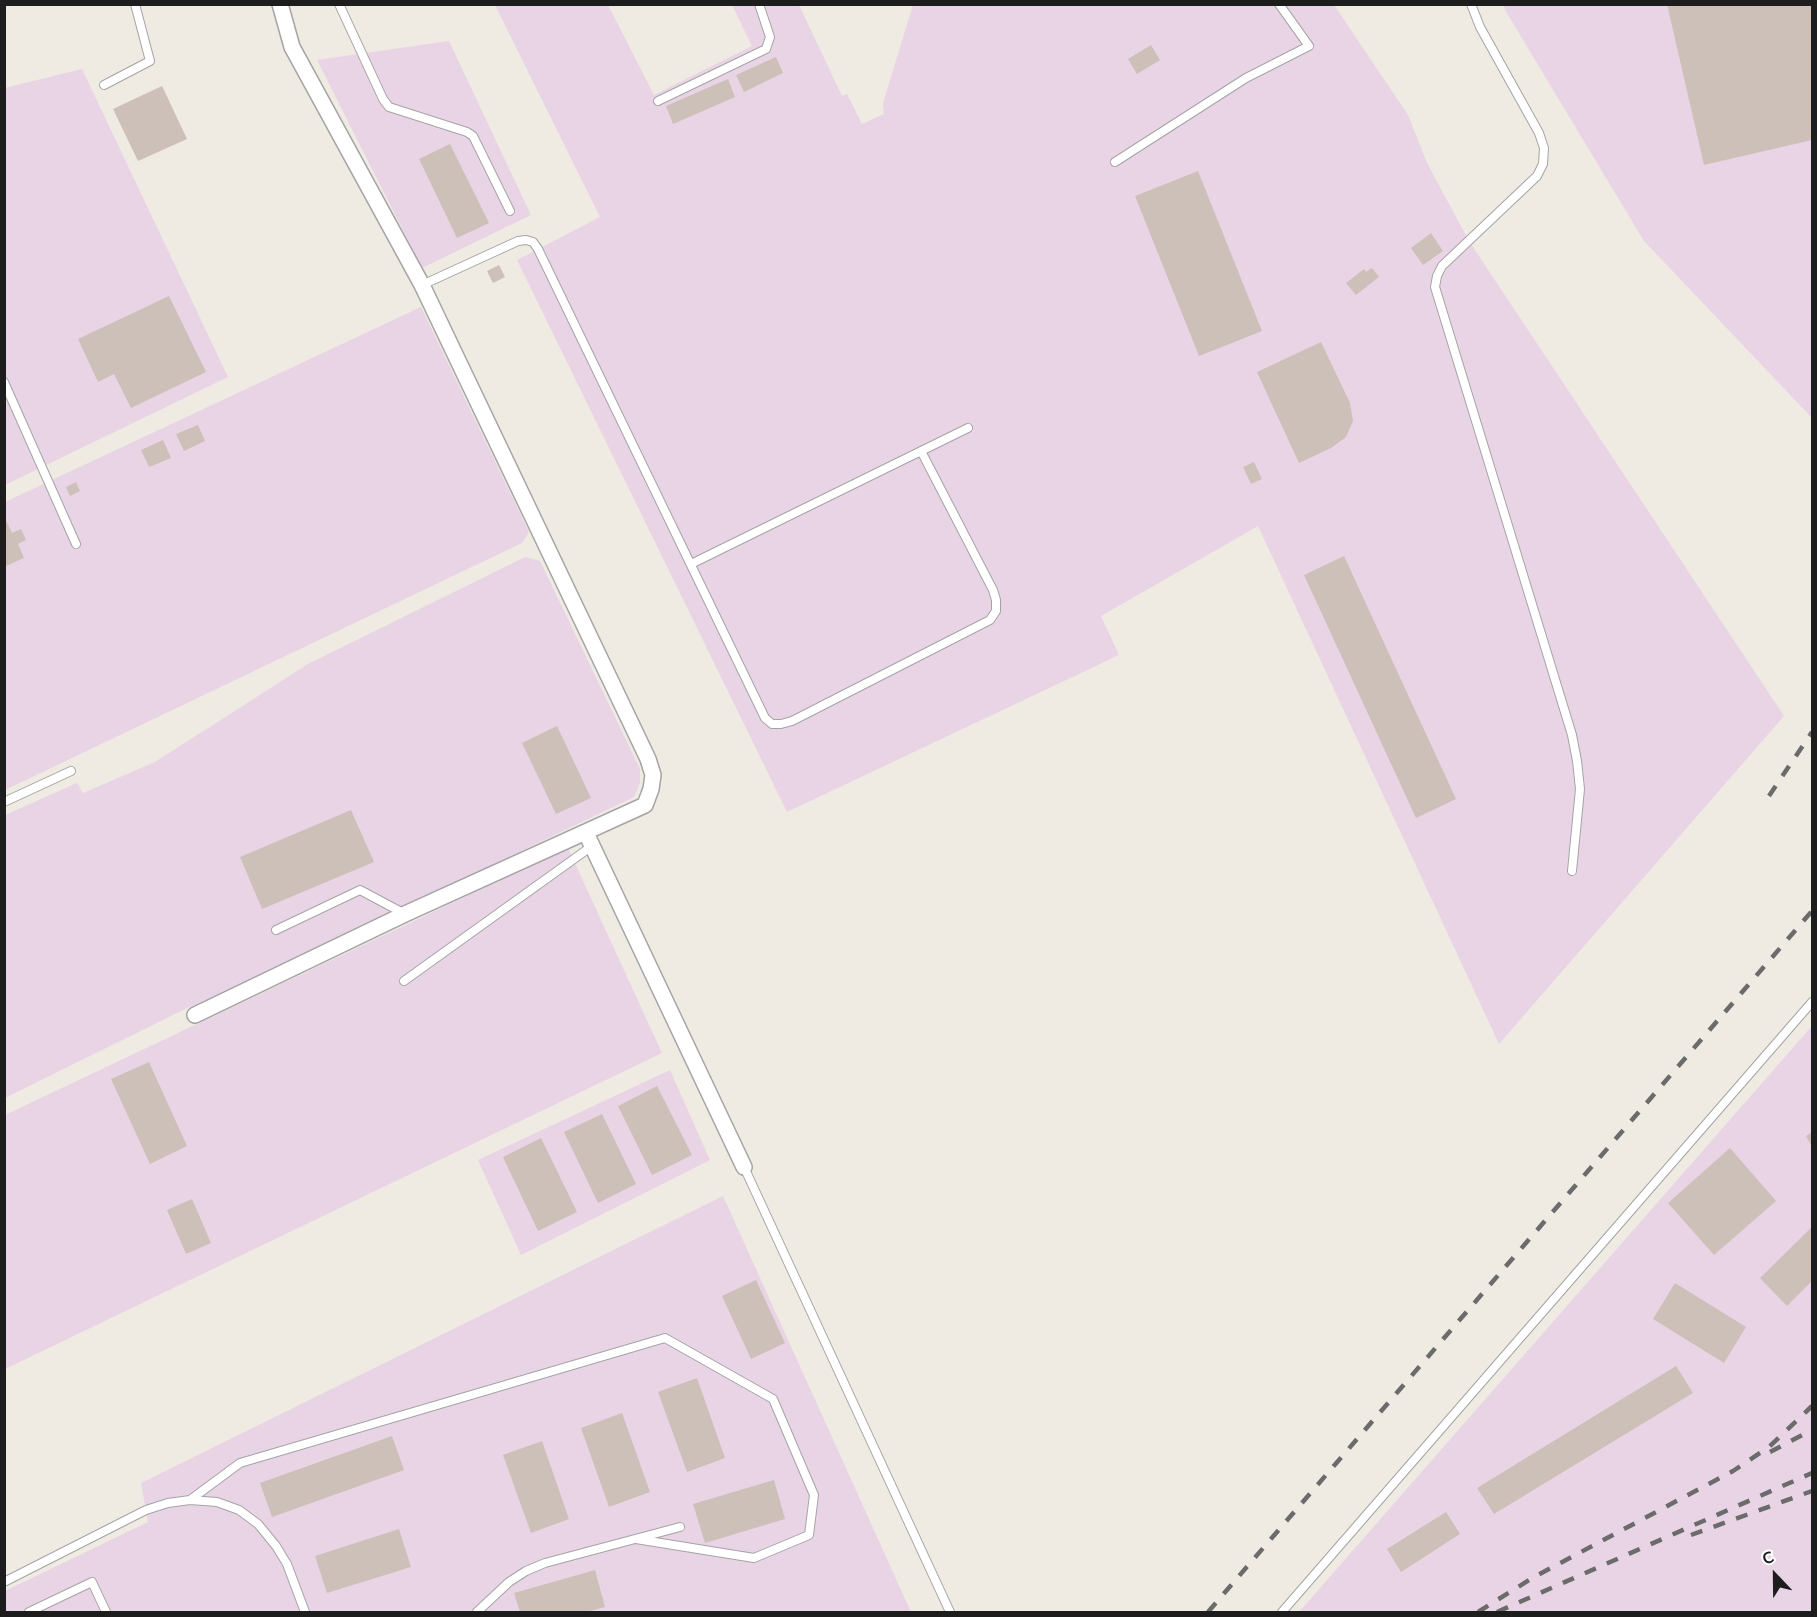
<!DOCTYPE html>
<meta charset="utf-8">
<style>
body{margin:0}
#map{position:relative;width:1817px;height:1617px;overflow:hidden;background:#efeae2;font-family:"Nunito Sans",sans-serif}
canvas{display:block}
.frame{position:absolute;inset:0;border:6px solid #1d1d1d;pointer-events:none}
.north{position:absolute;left:1745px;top:1545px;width:60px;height:60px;-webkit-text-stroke:4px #fff;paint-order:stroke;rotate:338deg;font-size:16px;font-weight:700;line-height:24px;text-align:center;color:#1d1d1d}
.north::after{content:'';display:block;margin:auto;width:21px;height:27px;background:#1d1d1d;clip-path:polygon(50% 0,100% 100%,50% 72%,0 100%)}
</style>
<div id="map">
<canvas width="1817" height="1617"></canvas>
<div class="frame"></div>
<div class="north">С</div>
</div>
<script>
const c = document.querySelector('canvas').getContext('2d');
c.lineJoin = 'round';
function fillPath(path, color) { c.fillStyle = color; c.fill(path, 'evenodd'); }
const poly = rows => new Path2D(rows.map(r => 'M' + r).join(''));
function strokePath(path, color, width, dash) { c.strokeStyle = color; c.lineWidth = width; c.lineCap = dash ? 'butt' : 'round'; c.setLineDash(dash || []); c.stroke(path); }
fillPath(poly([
 [495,5,608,5,654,95,752,46,732,5,799,5,842,96,847,94,862,124,884,114,883,103,913,5,1334,5,1408,115,1427,163,1469,241,1784,716,1499,1044,1258,526,1101,616,1119,655,787,812,517,260,600,217],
 [1504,5,1812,5,1812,418,1644,241,1505,10],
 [449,41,531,215,422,268,317,60],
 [82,69,228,377,5,485,5,88],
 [421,307,529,532,522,543,5,790,5,502],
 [525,557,540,561,640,769,640,783,634,797,252,980,183,1010,5,1098,5,815,77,783,83,793,155,762,308,664],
 [568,848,662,1053,5,1369,5,1115],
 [1812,1026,1812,1612,1299,1612],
 [670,1070,710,1160,521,1255,478,1160],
 [723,1196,911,1612,5,1612,5,1591,148,1522,141,1483]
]), '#e9d4e6');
fillPath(poly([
 [1667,4,1812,4,1812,140,1704,165],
 [1151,45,1160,60,1137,74,1128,59],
 [776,57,783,73,744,92,736,75],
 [728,79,735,97,673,124,666,106],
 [162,86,187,139,138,161,113,109],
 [450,144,489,223,457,238,419,159],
 [1198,171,1262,331,1199,356,1135,196],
 [1431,233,1443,251,1423,265,1411,248],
 [499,265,505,277,493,283,487,271],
 [1372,268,1379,277,1356,295,1346,283,1364,269,1366,272],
 [169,296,206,372,131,408,114,374,98,382,78,339],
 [1321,342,1350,403,1353,421,1346,437,1331,448,1299,463,1257,372],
 [198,425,205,441,184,451,176,434],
 [163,440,171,458,149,467,141,450],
 [1254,462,1262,479,1251,484,1243,467],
 [76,482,80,491,70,496,66,487],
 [4,516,12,533,21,529,26,540,18,544,24,558,4,567],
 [1344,556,1456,799,1416,818,1304,575],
 [557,726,591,798,556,814,522,743],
 [351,810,374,862,262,909,240,857],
 [149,1062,187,1146,150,1164,111,1079],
 [657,1086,692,1155,652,1175,618,1106],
 [602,1114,636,1184,598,1203,564,1132],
 [1812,1132,1812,1147,1806,1136],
 [541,1138,577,1212,538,1231,503,1157],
 [1730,1148,1776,1201,1714,1255,1668,1203],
 [192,1199,211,1243,186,1254,167,1210],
 [1812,1227,1812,1281,1787,1306,1760,1278],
 [756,1280,785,1343,751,1359,722,1296],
 [1675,1283,1746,1327,1724,1363,1653,1319],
 [1676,1366,1693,1393,1494,1514,1477,1488],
 [697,1378,725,1458,687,1472,658,1392],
 [622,1413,650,1492,609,1507,581,1428],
 [392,1436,404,1470,272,1517,260,1483],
 [542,1441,569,1519,531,1533,503,1455],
 [774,1480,785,1519,705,1543,693,1504],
 [1446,1512,1460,1534,1401,1572,1387,1549],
 [399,1529,411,1567,327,1593,315,1556],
 [595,1570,605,1607,586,1612,520,1612,514,1593]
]), '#ccc0b8');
const lane = poly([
 [339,4,383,99,389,107,467,132,473,136,510,211],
 [1471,4,1480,27,1539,133,1544,148,1543,164,1537,176,1442,266,1437,276,1435,287,1572,735,1577,761,1580,789,1572,871],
 [104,85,150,61,135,4],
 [658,101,766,49,770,37,759,4],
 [1115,162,1246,78,1309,46,1279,4],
 [422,285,518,241,526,240,533,242,538,249,765,718,772,724,781,724,792,721,990,620,996,611,996,600,993,590,921,451],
 [4,382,76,544],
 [691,564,968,428],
 [4,802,71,771],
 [276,930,360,890,405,914],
 [404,981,592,846],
 [744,1167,950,1612],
 [190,1500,240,1463,665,1338,773,1399,814,1495,809,1535,754,1558,636,1539],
 [4,1582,146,1510,168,1503,190,1500,217,1502,239,1510,258,1524,276,1546,287,1564,305,1612],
 [29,1612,92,1582,106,1612],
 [477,1612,509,1582,526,1571,545,1563,680,1527],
 [1282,1612,1812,1002]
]);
const street = poly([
 [586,833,744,1167],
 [195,1015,405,914,645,805,651,789,653,775,648,759,422,285,292,47,280,4]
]);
strokePath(lane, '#a4a4a4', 10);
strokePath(street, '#a4a4a4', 18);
strokePath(lane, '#fff', 8);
strokePath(street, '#fff', 15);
strokePath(poly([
 [1769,796,1812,732],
 [1770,1452,1812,1430],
 [1691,1535,1812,1491],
 [1208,1612,1812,911],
 [1478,1612,1534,1577,1733,1471,1769,1447,1812,1406],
 [1497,1612,1812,1473]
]), '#6b6b6b', 4.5, [12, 12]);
</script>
